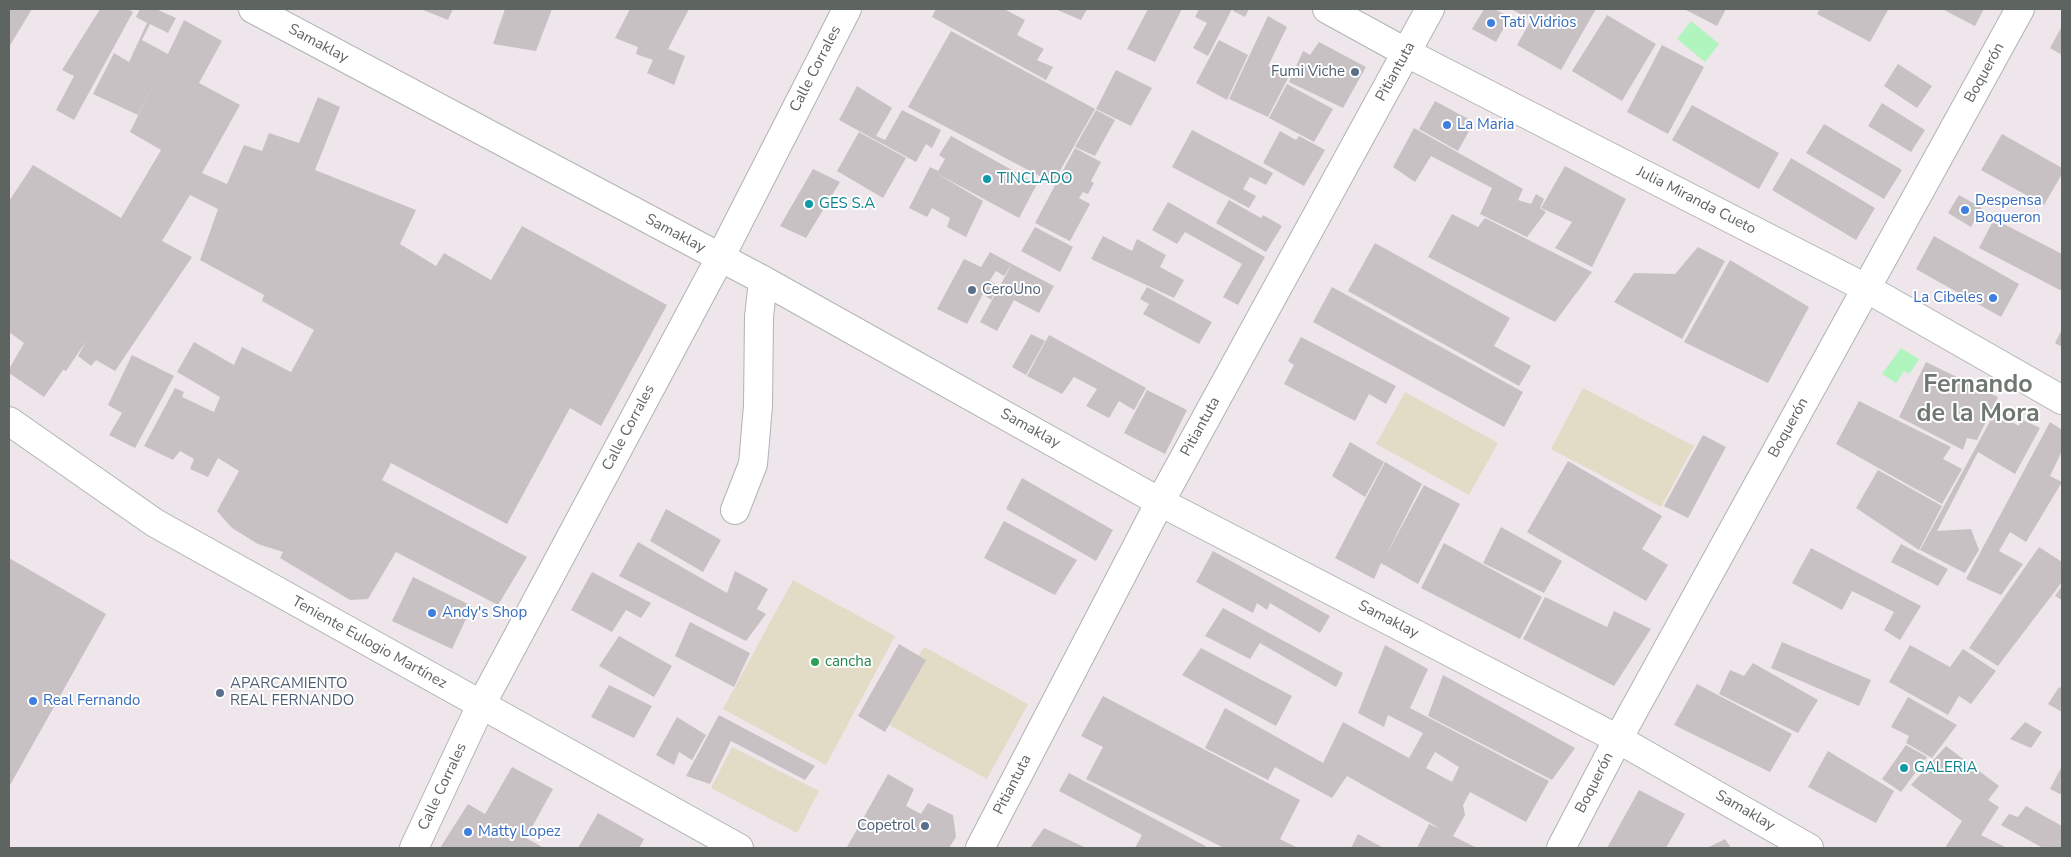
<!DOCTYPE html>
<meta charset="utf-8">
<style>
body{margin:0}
#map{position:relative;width:2071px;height:857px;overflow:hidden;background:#eee6ea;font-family:"Nunito Sans",sans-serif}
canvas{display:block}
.frame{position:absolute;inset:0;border:10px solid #5e6560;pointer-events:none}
</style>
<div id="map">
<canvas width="2071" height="857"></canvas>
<div class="frame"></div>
</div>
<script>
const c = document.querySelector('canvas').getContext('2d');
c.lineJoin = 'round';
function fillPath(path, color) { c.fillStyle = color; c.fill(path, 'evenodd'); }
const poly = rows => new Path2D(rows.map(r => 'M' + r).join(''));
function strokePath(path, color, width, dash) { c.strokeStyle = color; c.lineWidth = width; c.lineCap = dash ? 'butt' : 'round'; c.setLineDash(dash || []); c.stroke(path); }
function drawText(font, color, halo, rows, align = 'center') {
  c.font = font + ' "Nunito Sans",sans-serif'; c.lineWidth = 4; c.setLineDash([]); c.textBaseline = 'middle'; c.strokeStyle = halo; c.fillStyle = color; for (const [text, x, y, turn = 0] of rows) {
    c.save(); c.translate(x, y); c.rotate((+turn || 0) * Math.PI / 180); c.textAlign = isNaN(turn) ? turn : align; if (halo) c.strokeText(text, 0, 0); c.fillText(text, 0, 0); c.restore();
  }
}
fillPath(poly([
 [1583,388,1694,446,1661,507,1551,449],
 [1405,392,1498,443,1469,495,1376,444],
 [793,580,895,636,826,765,723,709],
 [924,647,1028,704,987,779,882,721],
 [732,747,819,791,797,833,711,788]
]), '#e2dcc6');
fillPath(poly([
 [1691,21,1719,44,1705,62,1677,39],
 [1901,348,1919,359,1909,374,1904,371,1896,383,1882,374]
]), '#b0f4be');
fillPath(poly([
 [9,9,32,9,9,47],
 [100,9,127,9,133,12,74,120,56,110,74,76,62,70],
 [140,9,156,9,176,18,168,33,150,24,142,40,168,54,184,20,222,41,199,83,240,105,202,173,227,184,244,145,262,151,269,133,299,143,318,97,340,107,315,170,416,210,400,244,436,266,444,253,491,280,522,226,667,305,601,426,570,408,507,524,391,463,382,480,527,557,498,605,396,552,368,599,350,600,280,558,283,552,258,544,232,528,217,511,239,471,218,458,208,477,190,469,194,459,180,451,173,460,144,446,175,388,184,392,182,397,214,412,220,397,177,372,194,342,234,365,242,347,291,372,314,330,262,301,264,295,200,260,218,209,190,195,162,241,192,257,115,371,96,360,91,366,78,356,87,340,66,371,63,370,44,397,9,373,9,369,24,343,9,332,9,201,33,165,121,218,161,150,130,132,165,60,138,115,93,94,114,53,129,62,147,23,136,17],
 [421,9,453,9,448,20],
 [505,9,552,9,536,51,493,44],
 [630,9,689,9,668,49,685,56,674,85,647,73,653,60,636,54,638,47,615,38],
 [936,9,1004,9,1025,20,1017,35,1044,49,1037,60,1053,67,1046,80,932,17],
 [1055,9,1087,9,1081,20],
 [1148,9,1182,9,1155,62,1127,49],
 [1199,9,1232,9,1208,56,1193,48,1207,23,1195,17],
 [1234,9,1249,9,1245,17,1233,11],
 [1484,9,1494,9,1510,17,1496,42,1472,29],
 [1511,9,1596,9,1561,70,1517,45,1531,20],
 [1684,9,1726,9,1717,26],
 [1820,9,1886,9,1888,10,1870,42,1817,14],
 [1942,9,1984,9,1975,26],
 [1607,15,1656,44,1622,101,1572,71],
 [1268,16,1287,27,1268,66,1288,78,1268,117,1229,99],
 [2062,26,2062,55,2050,48],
 [951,31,1095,109,1053,183,908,107],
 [1219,40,1248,55,1227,100,1196,83],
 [1319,42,1366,67,1343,108,1289,82,1303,51,1310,55],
 [1662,45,1704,67,1668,134,1627,112],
 [1898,64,1932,86,1917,108,1884,86],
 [1116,70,1152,88,1131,126,1096,109],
 [1287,84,1333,109,1314,142,1269,118],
 [857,86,892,108,876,136,885,140,902,110,941,130,932,148,926,144,916,162,839,120],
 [1435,101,1474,122,1458,151,1419,129],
 [1882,103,1925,130,1911,152,1868,126],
 [1692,105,1779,153,1759,189,1672,140],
 [1096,110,1115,120,1095,156,1075,147],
 [1824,124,1902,170,1884,199,1806,153],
 [1414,128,1523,189,1518,200,1531,204,1536,194,1544,199,1540,208,1546,212,1527,237,1480,214,1492,188,1431,156,1415,182,1393,167],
 [1192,130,1273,173,1266,185,1250,177,1243,189,1256,196,1249,208,1172,167],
 [1280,131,1296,140,1299,136,1325,150,1304,186,1263,163],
 [859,132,906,158,883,198,837,171],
 [2002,134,2062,168,2062,174,2044,205,1981,170],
 [951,136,1037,184,1019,218,936,173,983,201,966,237,947,227,950,218,932,208,927,217,909,208,930,167,938,171,945,159,939,155],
 [1075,148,1101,162,1091,181,1094,183,1088,194,1083,192,1079,198,1090,204,1070,241,1035,223],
 [1791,158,1875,208,1856,240,1772,190],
 [1565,166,1626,199,1592,267,1555,248,1572,222,1541,208],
 [813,169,840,182,806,238,780,226],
 [1959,195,1982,208,1971,227,1948,213],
 [1229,200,1261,218,1263,215,1282,226,1266,252,1216,223],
 [1168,202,1265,257,1238,305,1223,297,1242,264,1185,232,1177,244,1152,230],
 [1452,214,1478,227,1485,218,1592,272,1555,322,1428,257],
 [1994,219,2062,254,2062,291,1979,248],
 [1035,227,1073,247,1060,272,1021,251],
 [1103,236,1132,251,1137,239,1166,255,1160,267,1184,280,1174,298,1091,259],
 [1934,236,2019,284,2001,317,1916,269],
 [1375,243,1510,318,1494,346,1531,366,1519,386,1348,291],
 [1698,247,1725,261,1682,339,1614,302,1634,273,1675,274],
 [990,252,1012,264,1004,276,996,271,990,280,998,286,991,300,983,294,967,324,937,309,964,259,981,267],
 [1730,260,1809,307,1768,383,1684,342],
 [1012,264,1054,286,1039,313,1014,300,997,331,980,322],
 [1147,287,1212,322,1199,344,1143,314,1149,304,1140,299],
 [1332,287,1523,392,1504,427,1313,322],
 [2062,329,2062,347,2055,343],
 [1031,334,1045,341,1026,375,1012,367],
 [1049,335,1146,388,1134,410,1119,401,1109,418,1086,406,1097,389,1074,377,1062,394,1027,376],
 [1301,337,1396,386,1386,404,1369,394,1355,421,1284,384,1294,365,1288,361],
 [132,355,174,376,135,448,109,435,122,413,108,405],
 [1926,362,1998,397,1977,440,1967,438,1963,450,1899,417],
 [1147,390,1187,410,1165,454,1124,433],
 [1859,401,1951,447,1943,459,1962,469,1942,504,1836,444],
 [1995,412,2019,426,2021,419,2040,428,2015,474,1978,452,1937,531,1971,529,1979,550,1965,573,1920,550],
 [2050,422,2062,430,2062,451,2050,476,2062,482,2026,542,2010,532,1999,551,2023,564,2001,595,1966,579],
 [1703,435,1726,447,1688,518,1664,506],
 [1350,442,1384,462,1365,497,1332,476],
 [1568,461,1662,516,1642,549,1668,565,1646,601,1527,532],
 [1385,462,1422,484,1384,559,1424,485,1460,504,1418,584,1381,563,1374,579,1335,558],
 [1878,470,1942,506,1919,550,1856,508],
 [1022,478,1113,530,1096,561,1006,509],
 [666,509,721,540,703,572,650,541],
 [1004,521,1077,560,1055,595,984,558],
 [1501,527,1562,561,1544,593,1483,563],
 [638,542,727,593,735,571,768,589,757,609,766,614,746,641,619,576],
 [1444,543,1542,597,1520,639,1421,588],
 [1901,544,1948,569,1938,586,1891,562],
 [2039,547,2062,562,2062,582,1998,666,1969,648],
 [1811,548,1921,606,1900,640,1884,630,1894,612,1852,591,1842,610,1792,583],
 [1213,551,1330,616,1320,633,1270,603,1267,610,1257,603,1253,613,1196,582],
 [9,558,106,614,9,787],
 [592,572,651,603,641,618,626,610,612,632,571,610],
 [413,577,472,606,452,649,392,621],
 [2062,586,2062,600,2055,596],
 [1545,597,1607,627,1614,611,1651,629,1614,686,1523,639],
 [1223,608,1343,673,1336,687,1260,643,1250,659,1205,636],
 [690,622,750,653,734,687,675,656],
 [619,636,672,666,654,697,599,666],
 [1782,642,1871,680,1859,706,1771,668],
 [899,644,926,660,885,732,858,716],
 [1385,645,1428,669,1410,708,1549,781,1526,822,1470,792,1463,805,1465,815,1453,836,1477,848,1417,848,1429,824,1441,829,1347,776,1332,798,1275,767,1268,780,1205,748,1225,708,1323,763,1343,722,1409,758,1423,733,1388,715,1384,727,1358,713],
 [1435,752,1459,767,1452,782,1426,768],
 [1910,645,1950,667,1963,649,1996,671,1971,704,1959,696,1948,715,1889,682],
 [1201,648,1292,696,1276,726,1182,675],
 [1753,663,1818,700,1798,733,1719,694,1730,670,1744,676],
 [1443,675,1575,748,1552,780,1428,716],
 [1697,684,1792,734,1770,772,1674,725],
 [609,685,652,706,634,738,591,717],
 [2059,687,2062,689,2062,712,2048,704],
 [1103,696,1300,800,1280,839,1298,848,1224,848,1086,779,1103,747,1081,736],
 [1908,697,1957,725,1932,758,1906,743,1909,736,1891,727],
 [719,715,815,766,805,780,731,741,710,784,686,776],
 [677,717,706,735,692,760,679,752,674,765,656,755],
 [2025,722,2042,732,2031,748,2010,739],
 [1906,745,1927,757,1901,792,1882,779],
 [1946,746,1999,786,1988,800,1999,807,1981,835,2007,848,1945,848,1962,821,1911,785],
 [1828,751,1894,791,1876,823,1808,787],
 [2062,766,2062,795,2050,789],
 [512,767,553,789,526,838,544,848,440,848,468,804,485,814],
 [1069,773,1209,848,1135,848,1142,835,1059,791],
 [888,774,914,789,906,806,921,814,928,803,953,815,956,837,949,848,847,847],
 [1639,790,1685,814,1666,848,1607,848],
 [2026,806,2062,826,2062,848,2043,848,2001,825,2009,814,2018,817],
 [598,813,644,839,639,848,578,848],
 [1044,828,1086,848,1030,848],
 [1358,834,1380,846,1384,848,1351,848],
 [1725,839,1731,848,1707,848]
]), '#c7c1c4');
const minor = poly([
 [253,9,763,280,1160,502,1618,739,1809,848],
 [1327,9,1407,53,1866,288,2062,400],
 [9,421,155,523,739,848],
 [735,510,753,464,758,406,759,317,763,280],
 [414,848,481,705,720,258,847,9],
 [980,848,1160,502,1430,9],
 [1561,848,1618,739,2020,9]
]);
strokePath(minor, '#afb4b1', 30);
strokePath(minor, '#fff', 28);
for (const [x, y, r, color] of [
 [1491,23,5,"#3f7fe0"],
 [1355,72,5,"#5c6f8a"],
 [1447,125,5,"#3f7fe0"],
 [987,179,5,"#0f9aa8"],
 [809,204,5,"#0f9aa8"],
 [1965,210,5,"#3f7fe0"],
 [972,290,5,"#5c6f8a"],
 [1993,298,5,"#3f7fe0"],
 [432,613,5,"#3f7fe0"],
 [815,662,5,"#2e9e5b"],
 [220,693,5,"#5c6f8a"],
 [33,701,5,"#3f7fe0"],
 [1904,768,5,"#0f9aa8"],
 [925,826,5,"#5c6f8a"],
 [468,832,5,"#3f7fe0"]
]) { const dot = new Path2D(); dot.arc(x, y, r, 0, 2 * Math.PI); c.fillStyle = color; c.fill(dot); strokePath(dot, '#fff', 2); }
drawText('15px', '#366cbe', '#fff', [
 ["Tati Vidrios",1501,23],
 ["La Maria",1457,125],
 ["Despensa",1975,201],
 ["Boqueron",1975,218],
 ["La Cibeles",1983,298,"right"],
 ["Andy's Shop",442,613],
 ["Real Fernando",43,701],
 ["Matty Lopez",478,832]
], 'left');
drawText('15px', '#5e6560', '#fff', [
 ["Samaklay",318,44,28],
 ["Calle Corrales",816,69,-63],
 ["Pitiantuta",1396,72,-61],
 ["Boquerón",1985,73,-61],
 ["Julia Miranda Cueto",1696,201,27],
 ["Samaklay",675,234,28],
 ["Pitiantuta",1201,427,-61],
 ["Calle Corrales",629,428,-62],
 ["Boquerón",1789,428,-61],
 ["Samaklay",1030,429,29],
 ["Samaklay",1388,620,27],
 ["Teniente Eulogio Martínez",369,643,29],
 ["Boquerón",1595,783,-63],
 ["Pitiantuta",1013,785,-63],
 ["Calle Corrales",443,787,-65],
 ["Samaklay",1745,811,30]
]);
drawText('15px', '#4e5e75', '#fff', [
 ["Fumi Viche",1345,72],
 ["CeroUno",982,290,"left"],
 ["APARCAMIENTO",230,684,"left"],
 ["REAL FERNANDO",230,701,"left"],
 ["Copetrol",915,826]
], 'right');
drawText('15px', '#0d838f', '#fff', [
 ["TINCLADO",997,179],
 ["GES S.A",819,204],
 ["GALERIA",1914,768]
], 'left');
drawText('15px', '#27864d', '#fff', [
 ["cancha",825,662]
], 'left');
drawText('bold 25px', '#6f7771', '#fff', [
 ["Fernando",1978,386],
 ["de la Mora",1978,415]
]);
</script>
